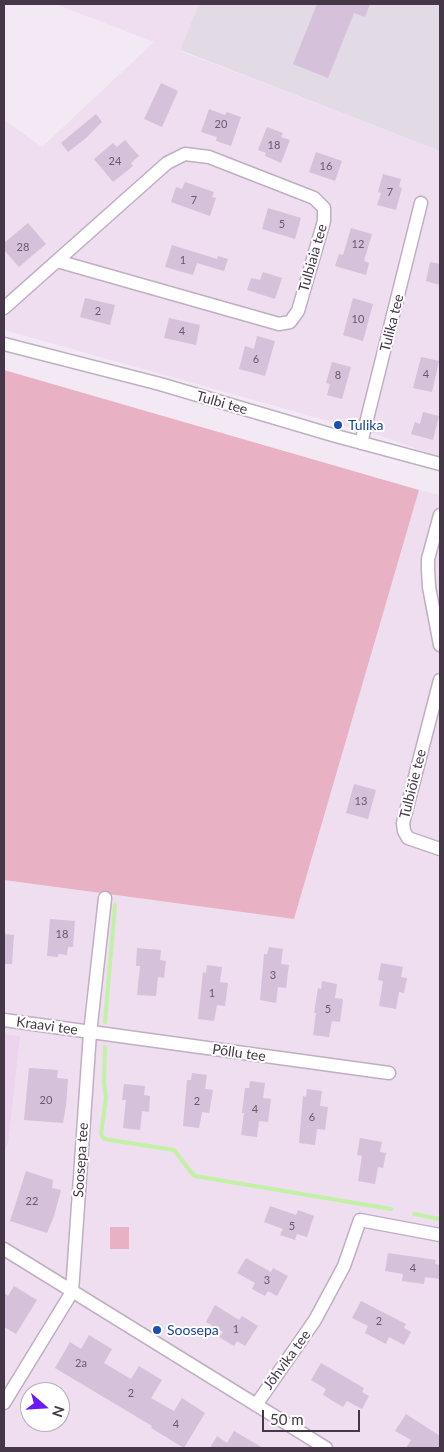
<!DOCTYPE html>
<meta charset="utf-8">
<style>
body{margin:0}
#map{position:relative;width:444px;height:1452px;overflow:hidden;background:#f3e9f4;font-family:Lato,sans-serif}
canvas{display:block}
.frame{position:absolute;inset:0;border:5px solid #453748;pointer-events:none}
.north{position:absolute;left:20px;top:1382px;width:50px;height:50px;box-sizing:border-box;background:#fff;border:1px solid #b5afb6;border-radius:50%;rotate:109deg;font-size:14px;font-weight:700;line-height:20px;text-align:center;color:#453748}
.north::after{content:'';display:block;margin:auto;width:18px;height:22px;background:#6a19fb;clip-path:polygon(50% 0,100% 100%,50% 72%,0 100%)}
.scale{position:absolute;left:262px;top:1410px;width:98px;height:22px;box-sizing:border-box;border:2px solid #453748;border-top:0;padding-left:6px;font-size:15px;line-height:18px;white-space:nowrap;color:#453748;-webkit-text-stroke:4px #fff;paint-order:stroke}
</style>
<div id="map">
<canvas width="444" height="1452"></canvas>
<div class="frame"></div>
<div class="north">N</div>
<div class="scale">50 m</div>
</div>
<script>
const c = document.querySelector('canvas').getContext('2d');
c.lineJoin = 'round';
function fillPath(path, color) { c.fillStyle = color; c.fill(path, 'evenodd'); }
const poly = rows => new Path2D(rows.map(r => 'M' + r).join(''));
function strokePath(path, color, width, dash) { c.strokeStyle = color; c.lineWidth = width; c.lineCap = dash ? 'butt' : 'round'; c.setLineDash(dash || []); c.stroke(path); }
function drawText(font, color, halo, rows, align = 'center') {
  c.font = font + ' Lato,sans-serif'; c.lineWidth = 4; c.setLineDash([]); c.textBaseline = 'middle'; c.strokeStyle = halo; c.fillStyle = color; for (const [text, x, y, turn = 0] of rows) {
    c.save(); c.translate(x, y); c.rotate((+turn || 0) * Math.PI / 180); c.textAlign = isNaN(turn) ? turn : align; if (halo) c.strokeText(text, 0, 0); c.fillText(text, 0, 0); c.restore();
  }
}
fillPath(poly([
 [55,4,199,4,180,51,440,151,440,457,375,434,4,330,4,120,42,147,154,42],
 [419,490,440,495,440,1448,4,1448,4,880,294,919],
 [30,1392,60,1392,60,1422,30,1422]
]), '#eedeef');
fillPath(poly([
 [199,4,440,4,440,151,180,50]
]), '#e2dae4');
fillPath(poly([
 [4,1034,20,1036,8,1144,4,1151]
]), '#ecd3ee');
fillPath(poly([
 [4,370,419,490,294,919,4,880],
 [110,1227,129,1227,129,1249,110,1249]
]), '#e9b1c4');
strokePath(poly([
 [105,1022,115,905],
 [105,1047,104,1082,106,1098,101,1134,104,1139,174,1150,191,1172,195,1176,391,1209],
 [414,1214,440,1219]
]), '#c2f1a5', 4);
fillPath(poly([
 [317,4,370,4,365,17,354,13,328,78,293,64],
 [161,83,178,91,162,127,144,119],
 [209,109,225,115,227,112,241,117,231,146,216,141,217,137,201,132],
 [96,114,102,122,86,138,68,152,61,143],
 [267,127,283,133,281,137,290,140,281,163,265,156,266,153,258,150],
 [125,140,139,156,131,163,133,166,113,182,94,159,113,143,117,147],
 [316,152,342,161,335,181,309,172],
 [383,174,401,179,399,187,402,188,396,210,377,205,381,193,378,192],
 [185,182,214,192,212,197,216,198,210,216,171,202,176,187,182,189],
 [268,208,301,218,295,239,262,229],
 [28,223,46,244,19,267,4,250,4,243],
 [351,228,372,234,364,261,369,263,366,275,335,266,339,254,343,255],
 [172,245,217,259,218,256,228,259,224,271,197,263,193,275,165,267],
 [430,262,440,264,440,285,426,281],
 [263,272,282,278,275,299,247,290,251,278,260,280],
 [85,298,115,305,110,325,80,317],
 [353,298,373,304,363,341,343,335],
 [169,318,200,325,196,345,164,338],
 [257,336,275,341,265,376,239,369,245,346,254,349],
 [421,357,439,361,432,392,413,388],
 [332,362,351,367,342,399,327,395,330,384,326,383],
 [423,412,439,416,433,440,411,434,415,422,420,424],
 [354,784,376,790,368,819,346,813],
 [50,919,75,921,73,947,68,947,67,955,58,954,58,957,47,956],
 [4,934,14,935,12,964,4,964],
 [269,947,283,949,281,964,289,965,286,988,278,987,276,1003,260,1000,264,954,267,954],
 [137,948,161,950,160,960,166,961,164,978,158,977,156,996,137,995,140,966,136,966],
 [381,963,403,967,401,977,407,978,404,993,399,992,396,1009,379,1006,383,981,378,980],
 [207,965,222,967,220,982,228,983,225,1006,217,1005,214,1021,198,1019,203,972,206,973],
 [322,981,337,984,335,998,343,999,340,1022,332,1021,329,1037,313,1035,316,1013,314,1013,318,988,321,989],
 [29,1068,58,1070,57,1078,68,1079,66,1106,63,1123,24,1120],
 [192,1073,207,1075,205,1089,213,1090,209,1113,202,1112,199,1128,183,1126,187,1080,191,1080],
 [250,1081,265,1083,263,1098,271,1099,268,1122,259,1121,257,1137,241,1135,244,1113,242,1113,245,1088,249,1088],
 [124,1084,145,1086,144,1095,150,1096,149,1112,142,1111,140,1130,123,1128,126,1100,122,1100],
 [307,1089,322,1091,320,1106,328,1107,325,1130,317,1129,315,1145,299,1143,303,1096,306,1097],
 [360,1138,382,1142,380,1152,386,1153,383,1168,378,1167,375,1184,358,1181,362,1156,357,1155],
 [26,1171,53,1180,52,1188,61,1190,54,1216,47,1233,10,1221],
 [270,1206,296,1215,298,1210,314,1216,307,1237,297,1234,295,1240,280,1235,283,1229,264,1222],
 [388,1253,436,1260,435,1264,440,1265,440,1279,425,1277,424,1284,402,1281,403,1274,385,1271],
 [246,1258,271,1272,273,1268,288,1276,277,1296,268,1291,265,1296,252,1289,255,1283,237,1273],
 [14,1286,37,1300,16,1334,4,1327,4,1293,8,1296],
 [361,1301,406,1324,404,1328,411,1332,404,1345,389,1337,386,1344,365,1333,368,1326,352,1318],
 [215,1305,239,1320,242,1316,258,1326,245,1346,237,1341,234,1346,219,1337,223,1332,206,1322],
 [89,1335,112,1349,104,1363,131,1379,139,1366,162,1380,151,1398,174,1411,182,1398,205,1413,184,1448,151,1428,152,1426,55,1368,70,1342,81,1349],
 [321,1363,364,1388,362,1392,369,1396,362,1409,347,1401,343,1407,323,1395,326,1389,311,1380],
 [406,1414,440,1436,440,1448,406,1448,411,1440,395,1431],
 [234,1431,263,1448,210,1448,217,1436,227,1443]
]), '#d5c1d9');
const street = poly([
 [4,308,167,163,185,154,209,157,314,198,324,208,324,221,298,311,290,322,279,324,57,261],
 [4,344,160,384,336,436,440,464],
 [361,443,421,203],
 [440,515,428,559,428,569,429,587,440,645],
 [440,680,403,823,404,831,408,838,440,849],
 [4,1020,389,1073],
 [4,1249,326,1448],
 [4,1403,72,1292,90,1033,105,898],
 [256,1405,315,1320,344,1266,360,1220,440,1235]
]);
strokePath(street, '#c0aec3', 15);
strokePath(street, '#fff', 12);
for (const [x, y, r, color] of [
 [338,425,5,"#1a4fb4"],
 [157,1330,5,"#1a4fb4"]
]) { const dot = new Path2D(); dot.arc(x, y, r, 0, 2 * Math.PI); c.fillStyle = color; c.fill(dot); strokePath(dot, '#fff', 2); }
drawText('11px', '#695a6c', null, [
 ["20",221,124],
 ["18",274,145],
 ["24",115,161],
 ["16",326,166],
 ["7",390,192],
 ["7",194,200],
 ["5",282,224],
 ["12",358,244],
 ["28",23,247],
 ["1",183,260],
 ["2",98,311],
 ["10",358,319],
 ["4",182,331],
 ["6",256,359],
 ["4",426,374],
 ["8",338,375],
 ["13",361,801],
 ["18",62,934],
 ["3",273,975],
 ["1",212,993],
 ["5",328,1009],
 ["20",46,1100],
 ["2",197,1101],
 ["4",255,1109],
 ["6",312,1117],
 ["22",32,1201],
 ["5",292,1226],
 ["4",413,1268],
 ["3",267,1280],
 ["2",379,1321],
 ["1",236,1329],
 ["2a",81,1363],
 ["2",131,1393],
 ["4",176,1424]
]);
drawText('14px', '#453748', '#fff', [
 ["Tulbiaia tee",313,258,-74],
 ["Tulika tee",392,323,-76],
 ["Tulbi tee",222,403,16],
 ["Tulbiõie tee",413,784,-76],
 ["Kraavi tee",47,1026,8],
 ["Põllu tee",239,1053,8],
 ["Soosepa tee",81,1160,-86],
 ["Jõhvika tee",287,1360,-54]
]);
drawText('14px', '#164399', '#fff', [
 ["Tulika",348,425],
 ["Soosepa",167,1330]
], 'left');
</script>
